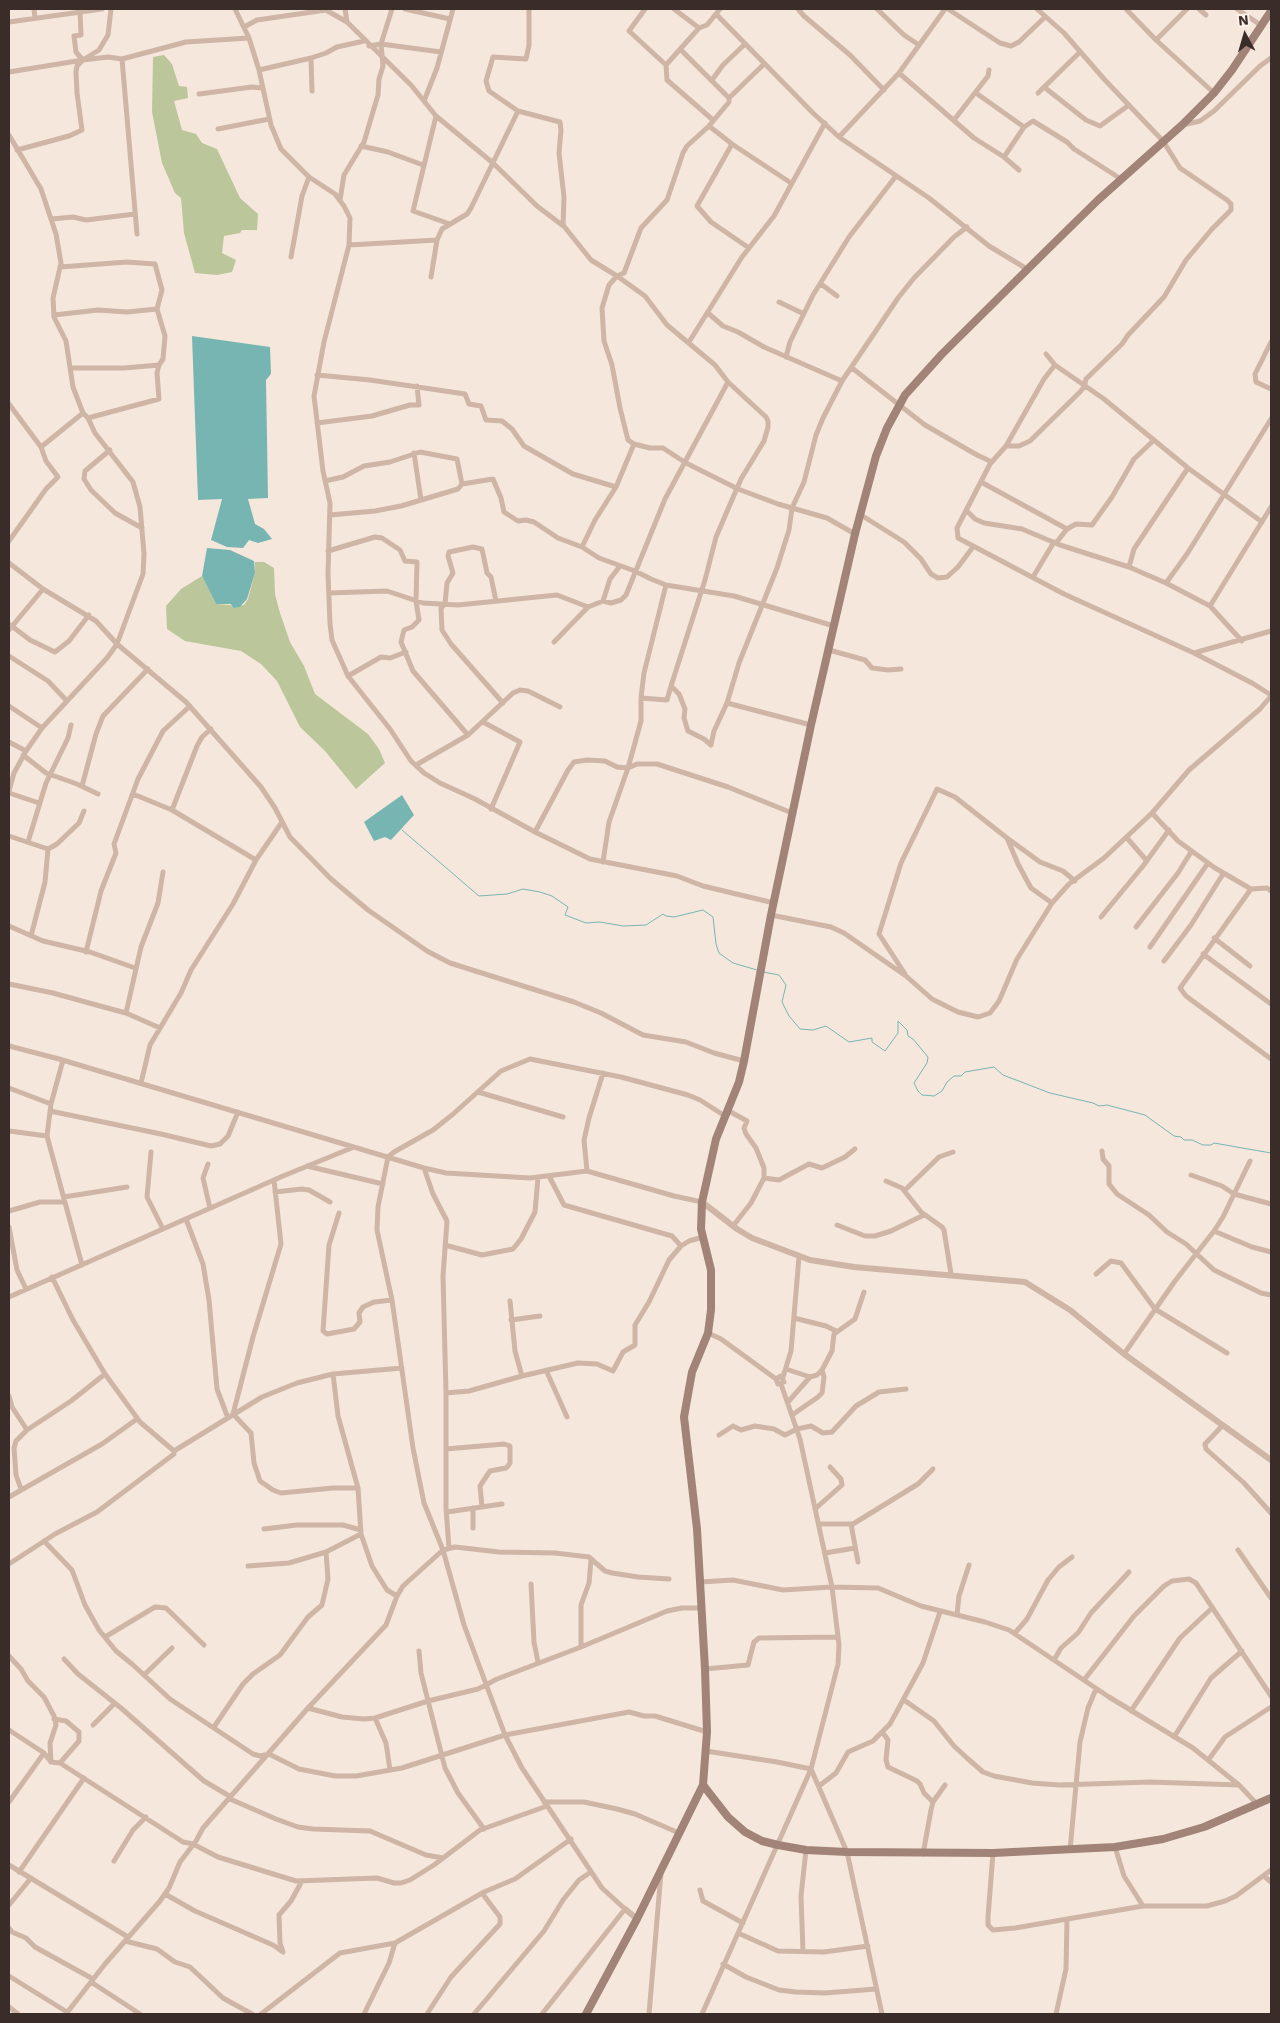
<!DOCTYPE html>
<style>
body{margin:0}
#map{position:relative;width:1280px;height:2023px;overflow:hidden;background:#f5e7dc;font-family:"Work Sans",sans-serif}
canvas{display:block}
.frame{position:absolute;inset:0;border:10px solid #3a2c28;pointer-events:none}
.north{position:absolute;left:1220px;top:10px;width:50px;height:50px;-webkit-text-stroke:4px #fcf1e9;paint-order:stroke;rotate:354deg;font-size:14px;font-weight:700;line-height:20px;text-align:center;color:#3a2c28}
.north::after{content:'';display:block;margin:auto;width:18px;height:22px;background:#3a2c28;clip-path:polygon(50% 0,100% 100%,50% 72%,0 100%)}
</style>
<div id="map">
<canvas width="1280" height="2023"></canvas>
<div class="frame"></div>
<div class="north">N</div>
</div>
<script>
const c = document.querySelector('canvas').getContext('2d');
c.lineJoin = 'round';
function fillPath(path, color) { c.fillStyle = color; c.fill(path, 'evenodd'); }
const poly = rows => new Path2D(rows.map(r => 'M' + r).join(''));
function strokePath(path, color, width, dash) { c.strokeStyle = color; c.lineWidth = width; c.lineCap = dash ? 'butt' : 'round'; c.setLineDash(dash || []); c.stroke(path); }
fillPath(poly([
 [164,55,172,64,179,86,187,87,188,98,174,101,182,130,196,134,202,143,217,149,240,198,258,214,257,230,242,230,240,233,224,236,222,253,236,260,232,272,217,275,195,273,184,233,181,198,175,193,162,163,152,112,153,57],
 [255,562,264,562,274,568,275,594,280,613,290,642,304,666,315,694,368,734,379,749,385,763,356,789,325,751,300,727,277,681,261,664,241,651,185,641,167,629,166,606,181,589,202,576,216,604,231,605,233,608,244,605,248,599,255,573]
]), '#bbc69a');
fillPath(poly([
 [192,336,270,347,271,374,266,380,268,498,248,499,255,524,264,529,272,539,258,543,249,540,243,548,227,547,211,540,222,499,198,500],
 [207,548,230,550,254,561,255,573,247,599,240,607,233,608,231,604,216,604,202,576],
 [402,795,414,815,391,840,385,837,374,841,364,822]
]), '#77b5b2');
strokePath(poly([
 [402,830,479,896,507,894,523,889,540,892,552,896,568,907,565,915,586,923,600,922,623,926,646,925,663,914,666,916,674,917,703,910,713,917,716,944,719,953,733,963,757,970],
 [763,972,779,975,786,985,782,1002,789,1016,800,1029,813,1030,826,1026,849,1042,872,1038,872,1042,885,1051,898,1033,898,1021,907,1030,908,1036,913,1039,928,1057,927,1063,914,1083,918,1091,922,1095,934,1096,942,1091,947,1082,954,1076,961,1076,965,1072,994,1067,1003,1075,1050,1093,1093,1103,1099,1106,1107,1105,1145,1115,1174,1136,1181,1137,1184,1140,1192,1140,1203,1145,1211,1145,1214,1143,1271,1153]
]), '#77b5b2', 1);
strokePath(poly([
 [34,9,35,18],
 [111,9,108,35,99,50,83,60,108,57,122,59,186,42,249,38],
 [235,9,249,38,259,70,271,125,281,149,309,177,335,194,344,206,350,218,349,245,324,342,314,396,323,471,330,503,328,574,330,624,332,640,348,676,390,729,411,761,424,773,440,783,475,799,535,832,590,859,677,876,703,886,774,903],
 [324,9,347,22,411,85,436,116,493,163,537,206,562,225],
 [345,9,347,22],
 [405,9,450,19],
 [529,9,529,45,526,59,493,57,486,81,489,91,518,111,560,122,561,130,559,153,564,197,563,225,591,260,617,276,645,296,667,325,715,365,728,382,766,417,768,421,768,427,764,441,741,479,716,537,705,580,671,686,679,694,685,709,684,718,688,731,704,739,711,745],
 [645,9,629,31,666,65],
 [674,9,699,28,707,25,720,9],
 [798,9,804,16,850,55,884,90],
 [877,9,904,35,919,45],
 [948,9,1000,43,1011,46,1019,42,1045,17],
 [1126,9,1156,40,1214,93],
 [1199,9,1206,15],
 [1237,9,1262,26],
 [80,11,81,35,74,36,76,52,83,60],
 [716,14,813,113,839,137,929,198,989,246,1027,269],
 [9,22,102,9],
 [244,27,257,20,326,10],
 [699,28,666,65,667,80,713,120],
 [1156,40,1187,9],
 [369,46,381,44,441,52],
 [680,49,729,98],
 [311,58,312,91],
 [122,59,137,234],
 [764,64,729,98,729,102,709,126,687,146,683,153,667,200,641,228,624,273,617,276,609,285,602,308,604,341,612,365,620,408,628,440,634,444,650,448,663,448,686,463,738,489,778,504,827,518,855,534],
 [259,70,311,58,326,53,337,47,364,41],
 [9,72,83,60,77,66,76,72,77,93,82,130,69,136,17,150],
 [899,73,974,138,1004,157,1019,170],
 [712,80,723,65,745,44],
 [1044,87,1086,120,1100,126,1129,105],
 [976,93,1024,127],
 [1038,93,1080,52],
 [199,94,252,87,262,88],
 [424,101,437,68,453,9],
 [436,116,413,211,450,224],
 [954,120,988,76,989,70],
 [1183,125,1200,121,1214,111,1260,66,1271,58],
 [709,126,732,144,791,183],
 [218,129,269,119],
 [9,135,41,189,56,234,61,263,53,298,54,317,66,341,73,387,83,413,88,418,95,433,133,482,140,507,144,554,143,574,117,644,107,658,42,728,26,751,14,773,9,791],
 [839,137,899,73,945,9],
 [732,144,697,206,711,222,749,248],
 [361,146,388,152,423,165],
 [1004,157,1024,127,1033,121,1067,142,1074,149,1121,179],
 [340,200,344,175,364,142,378,95,379,79,383,66,381,44,392,9],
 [52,219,73,217,86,220,135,214],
 [349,245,437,240,442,229,467,214,471,208,518,111],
 [291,257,302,196,309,177],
 [60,267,127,262,155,264,162,290,157,309,165,336,163,359,159,365,124,368,70,368],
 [431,277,437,240],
 [821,284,837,296],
 [779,302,802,313],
 [708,313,723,326,738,332,764,347,842,381],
 [54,315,98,310,127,312,157,309],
 [689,342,742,257,774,216,825,123],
 [1271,342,1255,374,1256,382,1271,389],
 [1046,354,1055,365,1104,399,1188,468,1262,522],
 [786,357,790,342,813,295,849,237,896,176],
 [1055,365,1044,379,1006,446,990,464,957,528,958,538,1064,594,1194,653,1252,683,1271,695],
 [852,368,925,425,977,455,992,462],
 [317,375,370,380,465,394,469,404,481,406,486,420,502,421,512,429,524,446,573,474,616,487],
 [9,404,41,447,46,461,58,477,46,489,9,541],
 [88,418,159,399,157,373,159,365],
 [317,423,372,416,410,405,419,405,417,386],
 [1006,446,1019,446,1030,441,1080,392,1084,387,1086,379,1122,344,1128,335,1164,297,1186,260,1212,229,1231,210,1231,204,1227,200,1180,168,1163,141,1104,79,1064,33,1037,9],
 [41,447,83,413],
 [110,450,85,471,84,479,91,490,115,513,142,528],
 [414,453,421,500],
 [325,481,343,477,364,466,390,462,420,452,457,459,462,484,458,489,401,506,375,511,330,515],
 [981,482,1067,529,1076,524,1092,525,1112,497,1134,459,1154,440],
 [462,484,493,479,501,498,504,512,518,521,526,520,534,522,558,538,582,547,599,558,635,571,651,579,666,585,734,596,834,626],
 [966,510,975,519,984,523,1022,529,1060,545,1129,567,1166,583,1210,606,1242,641],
 [861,515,904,542,921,559,931,574,938,578,947,577,958,567,973,547],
 [1056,543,1067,529],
 [582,547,595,520,616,487,634,444],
 [328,551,375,537,382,538,400,550,405,561,417,562,416,601,419,620,412,627,404,630,401,642,413,671,468,735],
 [9,563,43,589,96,621,117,644,186,702,261,787,275,808,290,837,331,879,368,910,427,951,450,963,574,1002,601,1013,643,1035,686,1042,714,1053,744,1061],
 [1129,567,1134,549,1188,468],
 [1033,577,1054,542],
 [1166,583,1187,554,1271,419],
 [329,593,387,591,423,603,458,605,557,595,588,607],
 [496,601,491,577,487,573,482,549,473,547,449,552,448,556,453,573,447,583,445,604,441,608,442,630,451,644,503,703],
 [603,601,611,603,621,600,626,595,665,499,728,382],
 [1210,606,1271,507],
 [9,624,30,640,55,652,69,641,89,615],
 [9,630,43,589],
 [554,642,588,607,603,601,610,579,620,566],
 [829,650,865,660,872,668,888,670,901,669],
 [1194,653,1271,631],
 [9,656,48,681,67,701],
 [348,676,381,657,390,658,406,652],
 [641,698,667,700,671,686],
 [727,703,811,725],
 [9,706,42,728],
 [483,722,520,742,491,809],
 [9,742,26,751],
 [711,745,714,731,727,703,739,663,777,568,789,530,792,508,804,482,816,435,823,418,842,381,898,298,914,278,954,237,967,227],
 [23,755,46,773,77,784,98,794],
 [416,765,468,735,513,693,520,690,528,691,560,707],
 [82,786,96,734,103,716,148,669],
 [9,793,39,803],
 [133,794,172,810,256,860],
 [172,810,197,746,202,737,211,729],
 [1152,813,1189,770,1260,709,1271,696],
 [535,832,568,770,574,762,587,760,605,761,617,767,628,768,637,764,657,764,728,787,792,813],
 [9,836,48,849],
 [1007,838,1040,862,1063,871,1075,881],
 [1127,838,1147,861],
 [28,842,46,783,68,738,71,725],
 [603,862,609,822,628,768,641,721,641,698,644,673,666,585],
 [1251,889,1180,988,1186,996,1271,1059],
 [771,915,831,927,844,933,906,976,932,999,958,1012,978,1017,990,1013,999,1001,1017,959,1052,903,1069,884,1104,858,1152,813,1178,841,1215,868,1251,889,1267,888,1271,891],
 [1101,917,1143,866,1169,830],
 [9,926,43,941,90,952,135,968],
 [1136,927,1178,873,1191,852],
 [31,936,45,882,48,849,57,844,79,823,84,811],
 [1214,938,1250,966],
 [1150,947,1208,863],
 [86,952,101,891,116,853,114,844,138,779,163,731,190,706],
 [1203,954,1271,1004],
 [1164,961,1191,925,1223,874],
 [905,974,879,934,901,863,937,789,955,797,1007,838,1018,864,1031,888,1052,903],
 [9,984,53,993,100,1006,126,1013,160,1028],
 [126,1013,141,947,158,903,163,872],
 [9,1046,59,1059,424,1168,446,1173,530,1178,587,1171,674,1196,702,1202],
 [63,1060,51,1104,47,1136,82,1265],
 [141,1083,150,1045,181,993,191,970,233,904,256,860,282,822],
 [9,1088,51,1104],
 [478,1092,563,1117],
 [727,1110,747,1121,744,1128,746,1134,756,1148,764,1168,764,1178,751,1203,733,1226],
 [50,1111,161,1134,211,1146,220,1144,228,1136,238,1112],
 [9,1131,47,1136],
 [1102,1151,1103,1159,1109,1166,1109,1184,1117,1194,1149,1215,1167,1232,1186,1244,1214,1270,1261,1293,1271,1295],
 [151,1152,147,1197,163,1229],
 [208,1164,203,1178,210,1208],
 [307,1166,383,1184],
 [424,1168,433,1194,447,1221,443,1276,446,1393,446,1508,449,1548],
 [587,1171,584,1140,589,1118,603,1073],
 [1191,1175,1222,1186,1234,1194,1271,1204],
 [549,1176,564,1205,672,1236,681,1246],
 [764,1178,779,1180,809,1164,822,1168,845,1157,855,1149],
 [274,1180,281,1244,253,1337,233,1414,251,1433,254,1463,260,1481,273,1490,281,1493,333,1488,358,1488],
 [886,1181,902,1188,921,1212,942,1227,944,1230,951,1274],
 [905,1190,939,1157,953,1152],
 [275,1192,302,1189,309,1190,330,1202],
 [64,1197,127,1187],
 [9,1211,40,1202,65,1202],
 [339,1213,329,1245,323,1331,327,1334,354,1329,360,1322,359,1313,363,1307,374,1302,392,1300],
 [186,1219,203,1264,209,1300,217,1389,228,1418],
 [837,1225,865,1236,875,1236,891,1231,924,1215],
 [9,1227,17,1270,26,1289],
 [1214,1231,1252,1247,1271,1252],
 [445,1245,482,1255,513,1249,521,1239,535,1212,538,1178],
 [1096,1274,1111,1261,1121,1263,1155,1309,1227,1353],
 [9,1297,283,1176,354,1147],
 [510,1301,515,1351,522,1376],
 [794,1318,826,1326,836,1331],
 [511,1320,540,1316],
 [708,1333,721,1339,761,1368,776,1379,778,1384,784,1382,781,1376,776,1379],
 [1124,1354,1175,1281,1214,1231,1223,1217,1250,1161],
 [786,1369,810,1377,817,1375,822,1370,832,1351,834,1334,855,1319,864,1292],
 [546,1370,567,1417],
 [333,1374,338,1416,358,1488,361,1534,372,1566,387,1590,397,1596],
 [783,1377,791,1351,799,1257],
 [446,1393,469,1391,522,1376,578,1363,597,1364,613,1371,623,1352,635,1345,635,1325,649,1302,669,1260,681,1246,689,1241,703,1237],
 [9,1396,12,1407,27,1430],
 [788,1402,810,1377],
 [792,1415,818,1397,822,1393,824,1377,822,1370],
 [1223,1425,1205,1444,1206,1449,1244,1483,1271,1513],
 [719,1435,733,1426,741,1430,755,1426,774,1429,785,1435,797,1429,811,1426,823,1433,832,1432,856,1406,879,1392,906,1389],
 [446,1449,504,1444,510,1446,510,1463,508,1466,506,1468,490,1471,480,1486,482,1507],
 [174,1451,262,1397,297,1383,333,1374,402,1368],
 [21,1489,16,1475,14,1448,16,1441,27,1430,71,1401,105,1374],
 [9,1497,102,1444,137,1419],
 [473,1508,473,1528],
 [815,1509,842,1485,841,1479,830,1467],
 [447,1512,502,1504],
 [819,1524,853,1524,918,1484,933,1469],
 [851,1524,858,1562],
 [264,1529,297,1525,343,1525,361,1530],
 [44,1541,72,1570,85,1605,99,1630,116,1651,132,1664,170,1699,253,1754,260,1756,269,1754,299,1769,335,1776,356,1776,402,1768,505,1735,629,1712,644,1716,655,1716,707,1732],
 [1238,1550,1271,1598],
 [825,1553,855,1548],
 [9,1564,55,1534,97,1512,174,1454,174,1451,140,1422,105,1374,73,1320,52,1277],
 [248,1566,289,1563,326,1552,361,1534],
 [700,1582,733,1580,783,1590,832,1587,878,1588,921,1606,985,1622,1009,1630,1109,1697,1193,1748,1239,1785,1257,1804],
 [531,1584,534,1642,538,1662],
 [957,1615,959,1596,969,1565],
 [1015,1633,1027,1619,1048,1580,1059,1567,1072,1557],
 [105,1637,155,1607,166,1608,204,1645],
 [581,1647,581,1605,589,1583,591,1560],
 [419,1651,421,1673,445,1768,458,1793,484,1829],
 [9,1656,21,1669,28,1681,44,1697,54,1716,56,1725,50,1743,51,1762],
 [64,1659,78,1674,121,1708,204,1781,231,1797],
 [1054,1660,1061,1648,1078,1633,1091,1613,1129,1572],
 [705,1669,748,1665,754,1642,759,1638,838,1637],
 [144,1675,172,1648],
 [1084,1680,1134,1616,1164,1586,1172,1581,1189,1579,1196,1583,1271,1696],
 [904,1700,934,1721,954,1746,967,1758,983,1772,994,1776,1032,1783,1059,1785,1150,1782,1239,1785],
 [308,1708,342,1717,364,1719,375,1718,428,1701,478,1689,497,1679,581,1647,667,1611,682,1608,701,1608],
 [1131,1711,1180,1638,1211,1609],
 [375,1718,386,1743,390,1770],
 [54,1719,66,1721,79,1732,79,1741,60,1763],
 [93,1725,114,1704],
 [214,1727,243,1684,253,1674,280,1655,308,1617,322,1605,328,1579,326,1552],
 [9,1730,44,1753,51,1762,60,1763,183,1842,193,1844,218,1857,296,1881,377,1878,394,1883,401,1883,410,1880,434,1865,480,1830,547,1806],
 [883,1733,888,1740,886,1760,888,1767,917,1781,920,1784,924,1793,933,1802],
 [1174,1737,1211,1678,1242,1651],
 [706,1751,777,1762,811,1769,847,1852,882,2014],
 [1209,1759,1225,1737,1271,1707],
 [819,1786,836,1773,848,1752,873,1741,890,1724,923,1663,940,1612],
 [230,1799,276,1819,298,1827,313,1829,370,1831,426,1855,443,1858],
 [9,1802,44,1753],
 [544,1802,584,1802,617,1809,635,1814,679,1833],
 [1115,1847,1124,1876,1143,1906],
 [1070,1850,1080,1742,1088,1708,1096,1689],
 [993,1853,988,1917,988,1925,993,1930,1015,1928,1143,1906,1207,1906,1225,1901,1236,1896,1271,1870],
 [923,1854,931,1810,933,1802,945,1785],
 [114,1861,133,1830,146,1817],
 [9,1865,128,1937],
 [19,1872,84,1778],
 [1264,1876,1271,1882],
 [700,1890,703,1901,743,1923],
 [165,1894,195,1911,273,1945,283,1952,280,1943,279,1915,291,1901,302,1881],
 [9,1905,31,1878],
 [9,1928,12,1932,26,1938,35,1947,93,1979],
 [738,1933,778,1951,824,1952,868,1946],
 [125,1941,157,1949,175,1962,190,1967,223,1998,252,2014],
 [803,1952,801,1896,806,1850],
 [723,1964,746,1977,779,1990,796,1992,825,1993,876,1989],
 [9,1976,67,2012],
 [91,1982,140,2014],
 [9,2007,18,2014],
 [66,2014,105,1964,160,1901,169,1888,180,1862,196,1841,203,1828,308,1708,386,1625,397,1596,403,1586,443,1550,455,1547,499,1552,555,1553,589,1557,605,1571,612,1573,638,1577,669,1579],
 [261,2014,340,1953,395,1943,484,1892,515,1879,571,1839],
 [364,2014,389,1963,395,1943],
 [427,2014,451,1977,500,1924,500,1917,482,1893],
 [474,2014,544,1931,563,1900,579,1880,591,1872],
 [542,2014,625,1909,602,1888,522,1768,505,1735,464,1625,443,1550,424,1503,413,1448,392,1300,377,1230,378,1207,388,1157,394,1152,433,1130,452,1115,501,1071,530,1059,621,1077,688,1095,700,1100,725,1116],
 [649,2014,661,1873],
 [702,2014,811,1769,838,1664,839,1645,832,1587,800,1439,781,1384],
 [1056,2014,1066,1969,1067,1920]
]), '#ceb5a6', 5);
strokePath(poly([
 [702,1202,737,1229,752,1238,810,1260,854,1267,1025,1282,1070,1310,1124,1354,1271,1460],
 [625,1909,637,1919]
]), '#ceb5a6', 6);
strokePath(poly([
 [703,1785,728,1817,745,1832,762,1841,778,1845,806,1850,847,1852,993,1853,1115,1847,1163,1839,1204,1827,1271,1798],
 [586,2014,637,1919,703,1785,707,1732,705,1669,697,1529,684,1417,692,1372,708,1333,711,1310,711,1270,701,1229,702,1202,716,1139,739,1082,744,1061,771,915,811,725,855,534,876,456,887,428,905,395,942,354,1047,250,1098,200,1182,125,1214,93,1232,70,1271,11]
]), '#a28377', 8);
</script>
